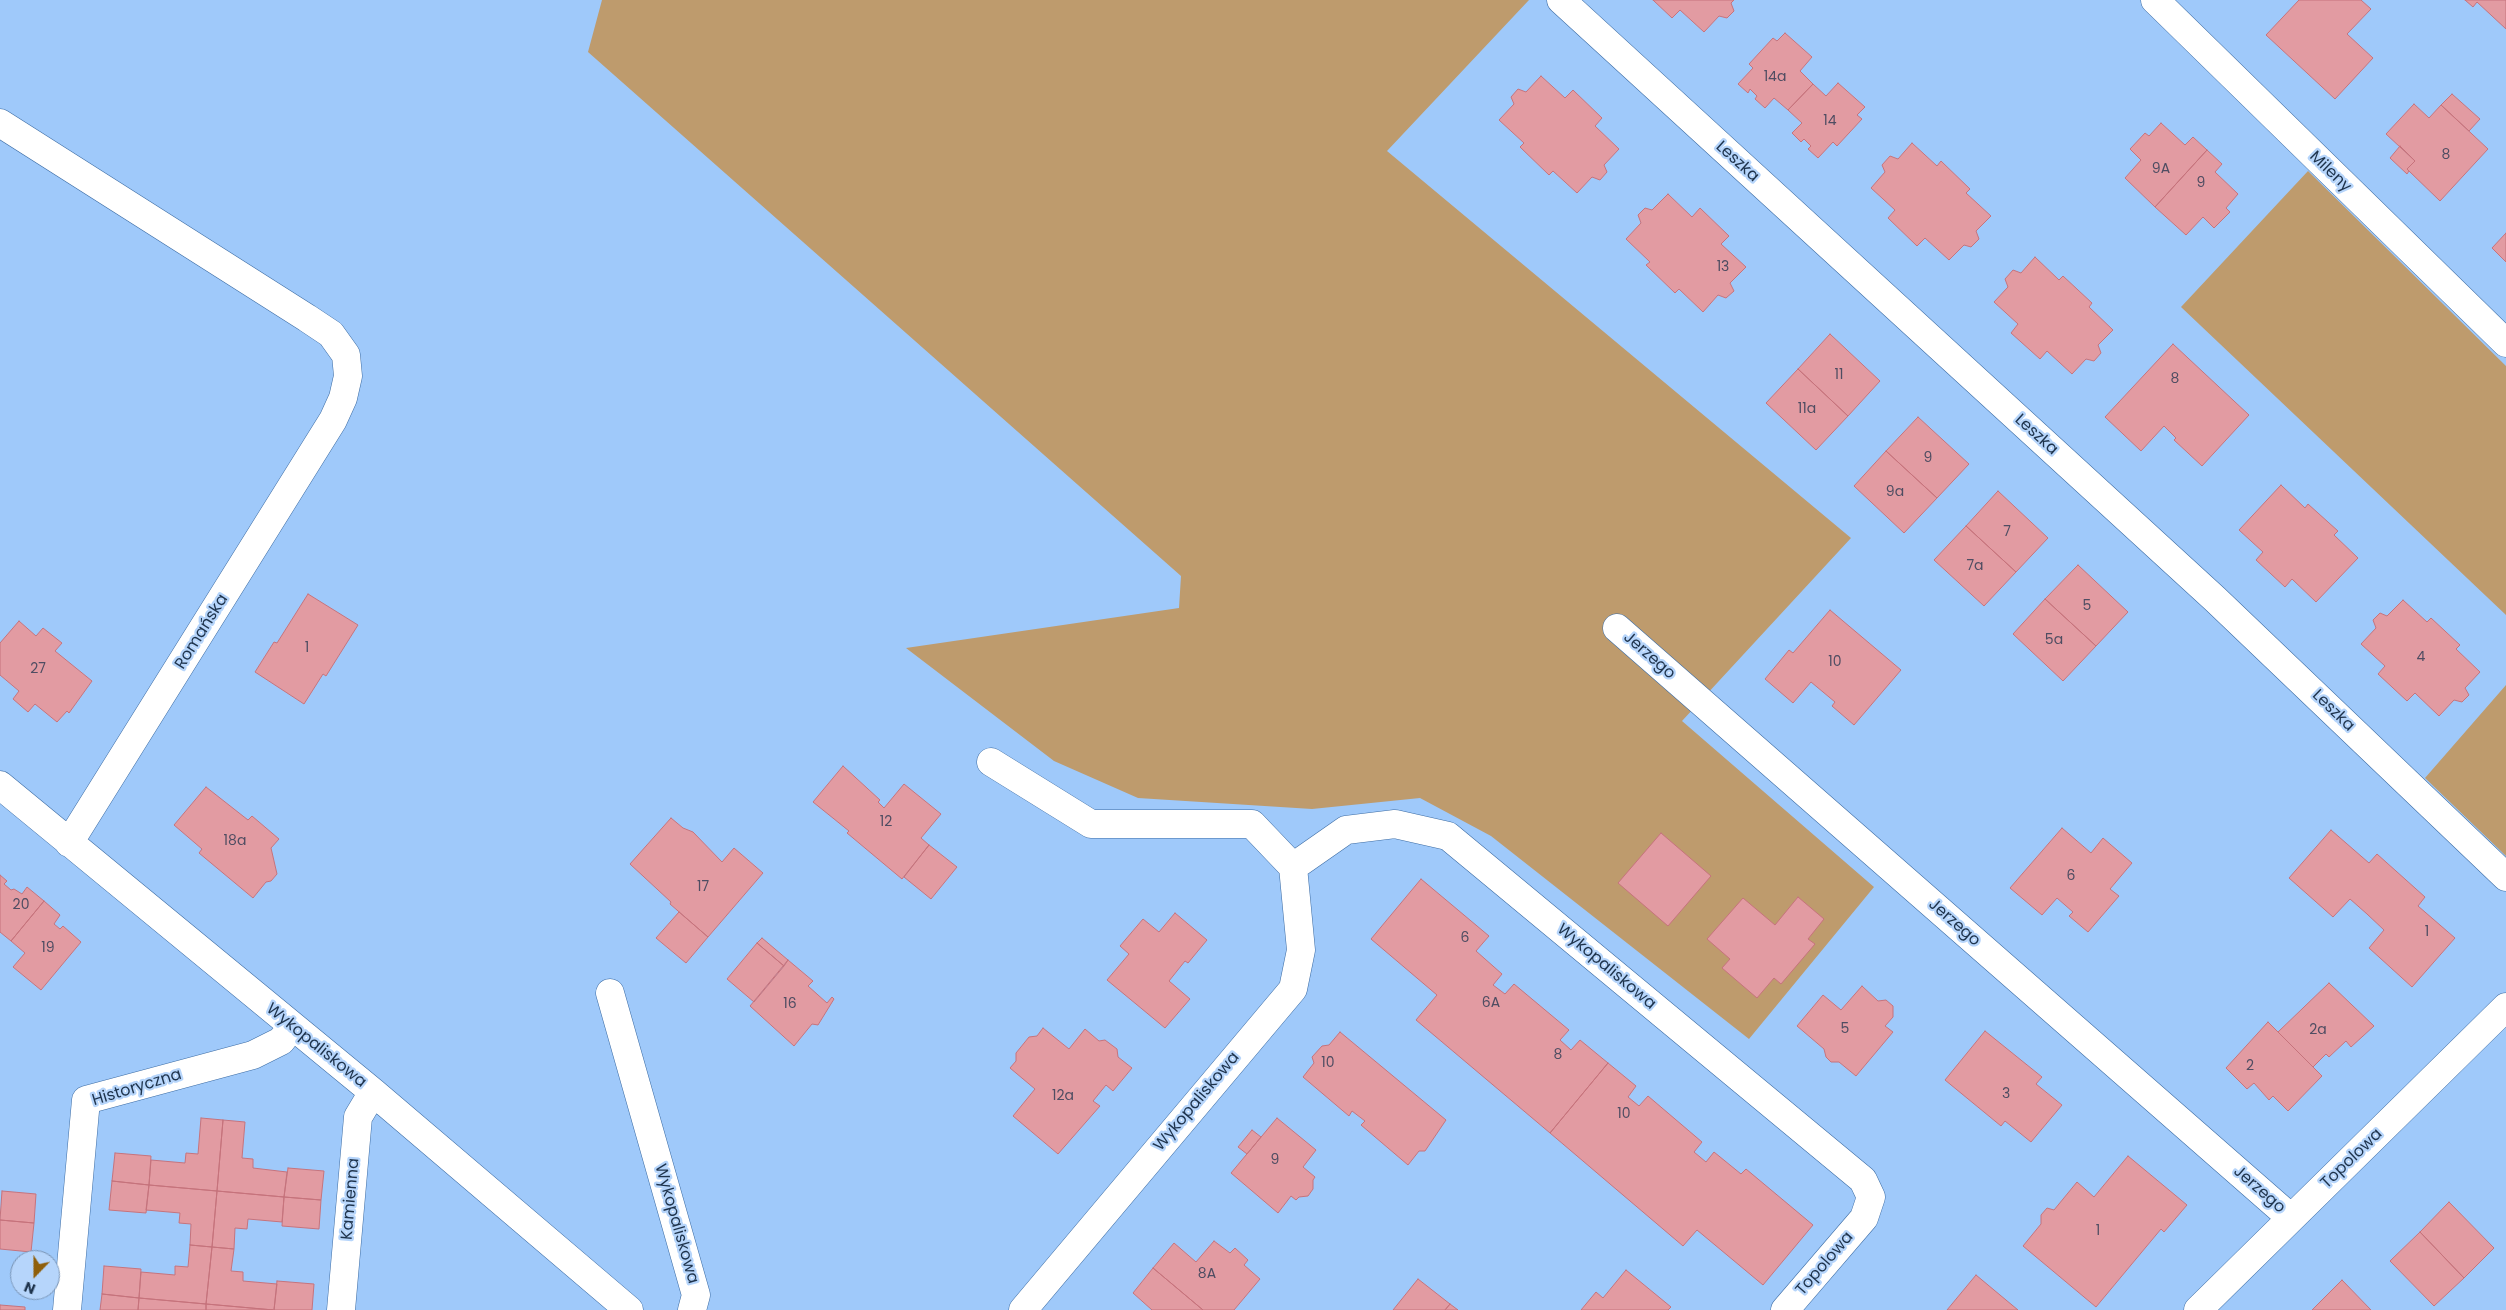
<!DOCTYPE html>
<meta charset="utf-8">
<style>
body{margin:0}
#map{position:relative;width:2506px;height:1310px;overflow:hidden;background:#9fc9fa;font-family:Poppins,sans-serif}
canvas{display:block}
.north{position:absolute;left:10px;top:1250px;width:50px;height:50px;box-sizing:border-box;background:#b6d5fb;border:1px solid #7994b5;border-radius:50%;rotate:202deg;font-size:14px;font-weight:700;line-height:20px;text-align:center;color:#1e334c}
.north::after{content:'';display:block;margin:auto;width:18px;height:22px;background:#8f5f0b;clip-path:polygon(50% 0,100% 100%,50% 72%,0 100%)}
</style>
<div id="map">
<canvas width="2506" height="1310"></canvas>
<div class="north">N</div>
</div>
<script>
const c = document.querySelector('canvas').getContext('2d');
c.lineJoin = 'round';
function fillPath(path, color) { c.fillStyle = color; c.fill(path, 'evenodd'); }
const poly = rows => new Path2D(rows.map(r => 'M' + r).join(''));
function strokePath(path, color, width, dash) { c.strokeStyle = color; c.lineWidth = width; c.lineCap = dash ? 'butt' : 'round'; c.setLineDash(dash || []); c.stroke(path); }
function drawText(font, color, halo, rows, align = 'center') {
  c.font = font + ' Poppins,sans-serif'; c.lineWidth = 4.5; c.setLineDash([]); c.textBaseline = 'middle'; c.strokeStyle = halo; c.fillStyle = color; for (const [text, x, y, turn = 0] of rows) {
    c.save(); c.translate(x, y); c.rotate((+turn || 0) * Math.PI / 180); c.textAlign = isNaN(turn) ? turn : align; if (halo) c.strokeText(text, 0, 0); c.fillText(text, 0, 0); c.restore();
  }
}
fillPath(poly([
 [602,0,1529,0,1387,151,1851,538,1682,721,1874,887,1749,1039,1491,836,1420,798,1312,809,1138,798,1054,761,906,648,1179,608,1181,576,588,52],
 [2308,171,2506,366,2506,615,2181,307],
 [2506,685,2506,856,2425,778]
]), '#be9b6d');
const building = poly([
 [1653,0,1734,0,1731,3,1734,11,1727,18,1719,16,1704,32,1680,10,1672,18,1653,0],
 [2299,0,2361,0,2371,9,2347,34,2373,58,2335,99,2266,35,2299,0],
 [2465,0,2506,0,2506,29,2477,2,2473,7,2465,0],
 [1785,33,1812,57,1800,71,1813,84,1788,110,1774,98,1765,108,1755,99,1757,96,1750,89,1748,93,1738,84,1753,68,1749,64,1773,38,1777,41,1785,33],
 [1541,76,1565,98,1573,90,1602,118,1595,126,1619,149,1604,165,1607,172,1600,180,1592,177,1577,193,1553,171,1549,175,1520,147,1524,143,1499,120,1514,104,1511,97,1518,89,1526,92,1541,76],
 [1838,83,1865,107,1857,115,1862,119,1837,146,1833,142,1818,158,1808,149,1811,146,1804,139,1801,142,1792,133,1802,123,1788,110,1813,84,1826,96,1838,83],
 [2452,94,2480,119,2469,131,2441,105,2452,94],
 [2414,104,2429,118,2441,105,2488,149,2440,201,2409,171,2407,169,2415,161,2386,134,2414,104],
 [2161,123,2185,145,2193,137,2207,150,2155,207,2125,178,2141,160,2130,149,2145,133,2149,136,2161,123],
 [1912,143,1937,166,1941,161,1970,189,1966,193,1991,216,1976,231,1979,239,1971,247,1964,245,1949,260,1925,238,1917,246,1888,218,1895,210,1871,188,1885,172,1882,165,1890,156,1898,159,1912,143],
 [2400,146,2415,161,2407,169,2409,171,2407,174,2390,158,2400,146],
 [2207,150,2222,164,2215,172,2238,194,2226,208,2230,212,2214,228,2203,217,2186,235,2155,207,2207,150],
 [1668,194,1692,217,1700,208,1729,236,1721,244,1746,267,1730,283,1734,291,1726,298,1718,295,1703,312,1679,289,1675,293,1646,265,1650,262,1626,239,1641,223,1638,215,1645,208,1652,210,1668,194],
 [2506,233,2506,262,2492,248,2506,233],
 [2035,257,2059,280,2063,276,2092,303,2089,307,2113,330,2098,345,2101,353,2094,361,2086,359,2072,374,2047,351,2040,359,2011,333,2018,324,1994,302,2008,287,2005,279,2013,270,2021,273,2035,257],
 [1830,334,1880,381,1848,416,1798,369,1830,334],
 [2173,344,2249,415,2202,466,2174,440,2176,438,2164,426,2141,451,2105,417,2173,344],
 [1798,369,1848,416,1816,450,1766,403,1798,369],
 [1918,417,1969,464,1937,498,1886,451,1918,417],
 [1886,451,1937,498,1904,533,1854,486,1886,451],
 [2281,485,2305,508,2308,504,2338,531,2334,535,2358,558,2316,602,2292,579,2285,587,2256,560,2263,552,2239,530,2281,485],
 [1998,491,2048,538,2016,572,1966,526,1998,491],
 [1966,526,2016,572,1984,606,1934,560,1966,526],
 [2078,565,2128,612,2096,646,2045,599,2078,565],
 [308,594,358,625,326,676,323,674,304,704,255,672,274,642,277,643,308,594],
 [2045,599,2096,646,2063,681,2013,634,2045,599],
 [2403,600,2427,622,2431,618,2460,645,2456,649,2480,672,2465,688,2469,695,2462,702,2454,700,2439,716,2415,693,2407,701,2378,674,2385,666,2361,644,2376,628,2373,620,2380,613,2387,616,2403,600],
 [1830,610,1901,670,1854,725,1832,706,1835,702,1811,682,1793,703,1765,679,1789,650,1793,653,1830,610],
 [19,621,36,636,43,628,62,643,55,651,92,681,69,713,67,711,57,722,35,704,28,712,13,699,19,691,0,675,0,643,19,621],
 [843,766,880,800,878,802,884,808,904,784,941,814,921,838,929,845,902,879,847,833,849,831,813,802,843,766],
 [206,787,248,820,252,816,279,839,271,848,277,874,271,881,266,882,253,898,199,853,202,849,174,825,206,787],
 [671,818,683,828,693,832,722,862,734,848,763,873,708,937,670,904,671,902,630,864,671,818],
 [2062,828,2091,853,2103,838,2132,863,2110,889,2119,896,2088,932,2069,916,2073,912,2057,898,2042,915,2010,888,2062,828],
 [2331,830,2369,863,2377,854,2425,897,2418,906,2455,938,2412,987,2369,948,2384,930,2367,914,2350,899,2333,917,2289,878,2331,830],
 [1661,833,1711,876,1668,926,1618,883,1661,833],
 [929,845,957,867,931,899,904,877,929,845],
 [0,875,7,881,4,884,11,890,14,889,22,894,27,887,44,901,11,941,0,932,0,875],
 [1421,879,1489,936,1476,951,1502,974,1493,985,1505,994,1514,984,1569,1030,1560,1040,1571,1050,1580,1040,1608,1063,1550,1133,1416,1020,1437,995,1371,939,1421,879],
 [1798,897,1824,919,1808,939,1815,944,1781,984,1774,978,1757,998,1722,968,1730,959,1707,939,1743,898,1775,925,1798,897],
 [44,901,60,915,54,924,60,929,63,926,81,942,41,990,13,967,25,953,11,941,44,901],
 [679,912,708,937,686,963,656,938,679,912],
 [1175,913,1207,940,1188,963,1185,961,1169,981,1190,999,1165,1028,1107,980,1129,954,1120,946,1143,919,1159,932,1175,913],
 [762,938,788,960,784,966,757,943,762,938],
 [757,943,784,966,754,1002,727,979,757,943],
 [788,960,813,981,808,986,827,1003,832,997,834,999,818,1025,812,1024,794,1046,750,1006,788,960],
 [2329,983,2374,1026,2351,1047,2346,1041,2329,1057,2326,1054,2313,1067,2278,1032,2329,983],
 [1862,986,1878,1001,1886,1000,1893,1006,1893,1017,1885,1026,1893,1032,1856,1076,1839,1062,1831,1062,1826,1057,1824,1049,1797,1026,1823,995,1841,1010,1862,986],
 [2268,1022,2322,1076,2288,1111,2273,1096,2269,1100,2254,1083,2247,1089,2226,1068,2268,1022],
 [1043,1028,1069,1049,1085,1029,1099,1041,1105,1040,1117,1049,1118,1057,1132,1068,1113,1091,1106,1085,1093,1101,1100,1106,1058,1154,1013,1116,1035,1089,1010,1068,1016,1061,1016,1053,1029,1037,1037,1036,1043,1028],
 [1985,1031,2042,1077,2036,1084,2062,1105,2031,1142,2005,1121,2001,1126,1945,1080,1985,1031],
 [1340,1032,1446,1120,1425,1151,1419,1151,1408,1165,1361,1125,1365,1121,1352,1111,1349,1116,1303,1077,1314,1063,1312,1057,1322,1046,1329,1045,1340,1032],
 [1608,1063,1636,1086,1628,1097,1639,1106,1648,1096,1702,1142,1694,1152,1706,1162,1714,1152,1741,1174,1746,1169,1813,1225,1763,1285,1697,1230,1683,1246,1550,1133,1608,1063],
 [201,1118,223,1120,217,1191,149,1185,151,1160,185,1163,186,1153,198,1154,201,1118],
 [1277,1118,1316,1150,1303,1167,1315,1177,1313,1180,1313,1189,1308,1196,1299,1197,1296,1200,1291,1196,1278,1213,1231,1173,1277,1118],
 [223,1120,245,1122,242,1158,253,1159,253,1168,287,1172,284,1197,217,1191,223,1120],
 [1252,1130,1261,1137,1247,1154,1238,1147,1252,1130],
 [115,1153,151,1156,149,1185,112,1181,115,1153],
 [2128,1156,2187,1205,2164,1232,2161,1229,2096,1307,2023,1246,2041,1224,2041,1215,2047,1208,2054,1210,2077,1182,2094,1197,2128,1156],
 [288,1168,324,1171,321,1200,284,1197,288,1168],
 [112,1181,149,1185,146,1213,109,1210,112,1181],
 [149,1185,217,1191,212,1247,190,1245,191,1224,179,1223,180,1213,146,1210,149,1185],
 [2,1191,36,1194,34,1223,0,1220,2,1191],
 [217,1191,284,1197,282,1222,248,1219,247,1229,235,1228,234,1249,212,1247,217,1191],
 [284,1197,321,1200,319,1229,282,1226,284,1197],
 [2449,1202,2494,1248,2464,1278,2420,1232,2449,1202],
 [0,1220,34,1223,31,1252,0,1249,0,1220],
 [2420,1232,2464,1278,2434,1306,2390,1261,2420,1232],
 [1214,1241,1230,1253,1235,1248,1248,1260,1244,1265,1260,1279,1234,1310,1203,1310,1153,1268,1174,1243,1196,1262,1214,1241],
 [190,1245,212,1247,206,1304,139,1298,141,1272,175,1275,175,1266,188,1267,190,1245],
 [212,1247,234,1249,231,1271,243,1272,243,1281,277,1284,274,1310,206,1304,212,1247],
 [104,1266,141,1269,139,1298,102,1294,104,1266],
 [1153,1268,1203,1310,1152,1310,1133,1293,1153,1268],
 [1626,1270,1671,1307,1668,1310,1581,1310,1596,1292,1603,1298,1626,1270],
 [1976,1275,2018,1310,1947,1310,1976,1275],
 [1418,1279,1450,1304,1445,1310,1393,1310,1418,1279],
 [2342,1280,2371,1310,2312,1310,2342,1280],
 [277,1281,314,1284,312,1310,274,1310,277,1281],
 [102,1294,139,1298,138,1310,100,1310,102,1294],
 [139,1298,206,1304,206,1310,138,1310,139,1298],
 [206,1304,273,1310,206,1310,206,1304],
 [1450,1304,1458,1310,1445,1310,1450,1304],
 [0,1305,25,1307,25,1310,0,1310,0,1305]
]);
fillPath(building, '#e29ba2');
strokePath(building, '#c6737c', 1);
const minor = poly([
 [1561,0,2215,599,2506,877],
 [2155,0,2506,343],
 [0,123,307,318,331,334,346,355,348,376,343,398,333,420,69,843],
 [1617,628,2291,1218],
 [991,762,1091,824,1252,824,1293,867],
 [0,785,373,1092,629,1310],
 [610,993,696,1295,692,1310],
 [67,1310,86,1100,253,1055,281,1041,292,1027],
 [341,1310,358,1117,373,1092],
 [1023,1310,1293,989,1301,950,1293,867,1346,830,1395,824,1448,836,1863,1180,1871,1197,1864,1218,1785,1310],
 [2198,1310,2506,1007]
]);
strokePath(minor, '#3c6ca4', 29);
strokePath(minor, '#fff', 28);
drawText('14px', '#4f4d62', null, [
 ["14a",1775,77],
 ["14",1830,121],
 ["8",2446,155],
 ["9A",2161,169],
 ["9",2201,183],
 ["13",1723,267],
 ["11",1839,375],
 ["8",2175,379],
 ["11a",1807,409],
 ["9",1928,458],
 ["9a",1895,492],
 ["7",2007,532],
 ["7a",1975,566],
 ["5",2087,606],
 ["5a",2054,640],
 ["1",307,648],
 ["4",2421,657],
 ["10",1835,662],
 ["27",38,669],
 ["12",886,822],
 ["18a",235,841],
 ["6",2071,876],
 ["17",703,887],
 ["20",21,905],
 ["1",2427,932],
 ["6",1465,938],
 ["19",48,948],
 ["6A",1491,1003],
 ["16",790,1004],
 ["5",1845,1029],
 ["2a",2318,1030],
 ["8",1558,1055],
 ["10",1328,1063],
 ["2",2250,1066],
 ["3",2006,1094],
 ["12a",1063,1096],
 ["10",1624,1114],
 ["9",1275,1160],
 ["1",2098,1231],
 ["8A",1207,1274]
]);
drawText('16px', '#1e334c', '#b6d5fb', [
 ["Leszka",1737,162,42],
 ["Mileny",2330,172,44],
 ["Leszka",2036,435,42],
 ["Romańska",202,632,-58],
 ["Jerzego",1649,656,41],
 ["Leszka",2333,711,44],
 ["Jerzego",1954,923,41],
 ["Wykopaliskowa",1606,967,40],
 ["Wykopaliskowa",316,1046,39],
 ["Historyczna",137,1088,-17],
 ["Wykopaliskowa",1197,1102,-50],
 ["Topolowa",2352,1159,-44],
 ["Jerzego",2259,1190,41],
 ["Kamienna",351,1199,-85],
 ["Wykopaliskowa",676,1224,74],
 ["Topolowa",1825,1264,-49]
]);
</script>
